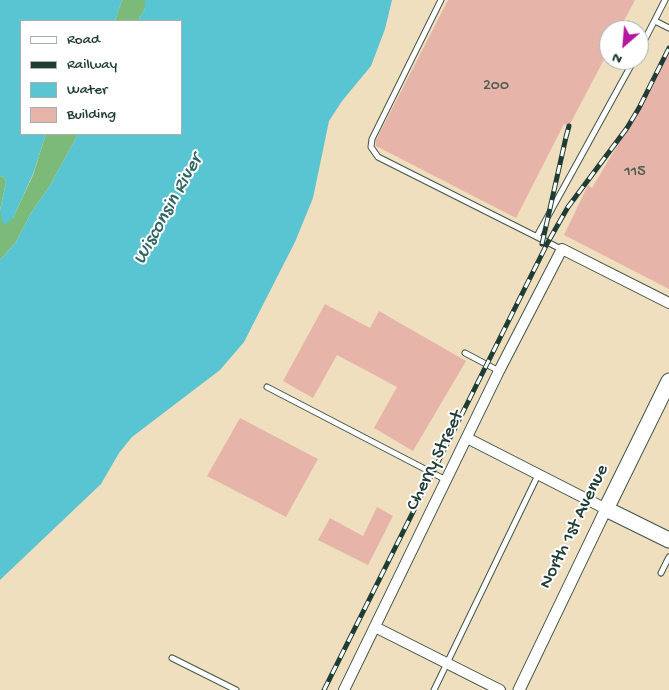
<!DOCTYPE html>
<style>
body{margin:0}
#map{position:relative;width:669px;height:690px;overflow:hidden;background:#efdfbf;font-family:"Gochi Hand",sans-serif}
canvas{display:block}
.legend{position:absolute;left:20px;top:20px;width:162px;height:115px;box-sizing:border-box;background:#fff;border:1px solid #a5b1ae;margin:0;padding:6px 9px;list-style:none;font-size:15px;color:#1f3d34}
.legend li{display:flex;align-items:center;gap:10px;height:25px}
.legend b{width:25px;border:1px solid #a5b1ae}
.north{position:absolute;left:599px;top:20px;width:50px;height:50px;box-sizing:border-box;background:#fff;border:1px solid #a5b1ae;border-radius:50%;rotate:207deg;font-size:14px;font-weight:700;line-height:20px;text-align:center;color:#1f3d34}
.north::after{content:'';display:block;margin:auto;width:18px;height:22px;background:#b5179e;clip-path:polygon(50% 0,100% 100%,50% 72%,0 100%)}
</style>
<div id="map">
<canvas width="669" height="690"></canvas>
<ul class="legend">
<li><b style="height:6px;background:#fff"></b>Road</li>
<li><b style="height:6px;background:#1f3d34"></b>Railway</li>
<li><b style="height:14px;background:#59c4d2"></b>Water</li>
<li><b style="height:14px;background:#e7b4aa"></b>Building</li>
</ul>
<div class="north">N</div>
</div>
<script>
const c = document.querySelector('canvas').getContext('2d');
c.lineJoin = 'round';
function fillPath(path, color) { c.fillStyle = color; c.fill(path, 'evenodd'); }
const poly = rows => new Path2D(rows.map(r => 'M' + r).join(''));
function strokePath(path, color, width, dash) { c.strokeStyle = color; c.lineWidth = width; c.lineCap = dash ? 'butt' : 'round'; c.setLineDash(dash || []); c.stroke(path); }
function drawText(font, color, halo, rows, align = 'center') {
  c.font = font + ' "Gochi Hand",sans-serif'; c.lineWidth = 4; c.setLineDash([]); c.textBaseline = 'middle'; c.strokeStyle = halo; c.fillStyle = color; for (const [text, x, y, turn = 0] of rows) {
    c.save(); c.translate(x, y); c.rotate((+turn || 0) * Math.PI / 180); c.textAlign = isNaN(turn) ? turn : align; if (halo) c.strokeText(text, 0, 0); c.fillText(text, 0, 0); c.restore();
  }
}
fillPath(poly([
 [122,0,145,0,145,8,138,21,115,21],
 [46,134,78,134,51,184,31,213,16,242,0,260,0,176,5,178,6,182,0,210,13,218,33,175]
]), '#7cba7a');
fillPath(poly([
 [0,0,122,0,115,21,21,21,21,134,46,134,33,174,13,218,5,225,2,221,0,210,6,182,5,178,0,176],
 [145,0,392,0,385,29,371,66,342,101,329,121,313,198,295,242,244,342,220,370,132,437,119,453,101,484,0,580,0,260,16,242,31,213,51,184,78,134,181,134,181,21,138,21,145,8]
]), '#59c4d2');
fillPath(poly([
 [448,0,635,0,619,30,609,30,609,50,569,126,564,124,516,218,376,146,376,140],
 [669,53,669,289,564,235,588,185,592,188,652,87],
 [325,304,370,328,379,311,466,361,413,451,374,428,397,387,337,355,313,398,283,381],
 [240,418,318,459,286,517,207,476],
 [377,507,393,516,368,565,318,540,330,518,363,536]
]), '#e7b4aa');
const service = poly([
 [441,0,372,139,371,147,378,157,561,249],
 [655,21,669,28],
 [639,51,665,0],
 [537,236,634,60],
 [465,353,499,371],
 [267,387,446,480],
 [661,573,669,557],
 [172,658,236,690],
 [434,690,538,475]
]);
const minor = poly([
 [467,438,606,509],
 [375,627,500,690],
 [344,690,499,371,562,249,669,303]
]);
const tertiary = poly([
 [519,690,606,509]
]);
const primary = poly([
 [669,381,606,509,669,540]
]);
strokePath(service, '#3e5549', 7);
strokePath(minor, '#3e5549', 12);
strokePath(tertiary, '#3e5549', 13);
strokePath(primary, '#3e5549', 17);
strokePath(service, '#fff', 5);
strokePath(minor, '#fff', 10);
strokePath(tertiary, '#fff', 11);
strokePath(primary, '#fff', 15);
const rail = poly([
 [542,244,566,137,569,126],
 [324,690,548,242,568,207,627,128,639,108,669,48]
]);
strokePath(rail, '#1f3d34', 5);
strokePath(rail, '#fff', 3, [9]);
drawText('16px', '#515b52', null, [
 ["200",496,87],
 ["115",635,173]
]);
drawText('19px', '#1f3d34', '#fff', [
 ["Cherry Street",436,461,-64],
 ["North 1st Avenue",575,527,-64]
]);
drawText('italic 20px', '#306663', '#fff', [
 ["Wisconsin River",169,210,-61]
]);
</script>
